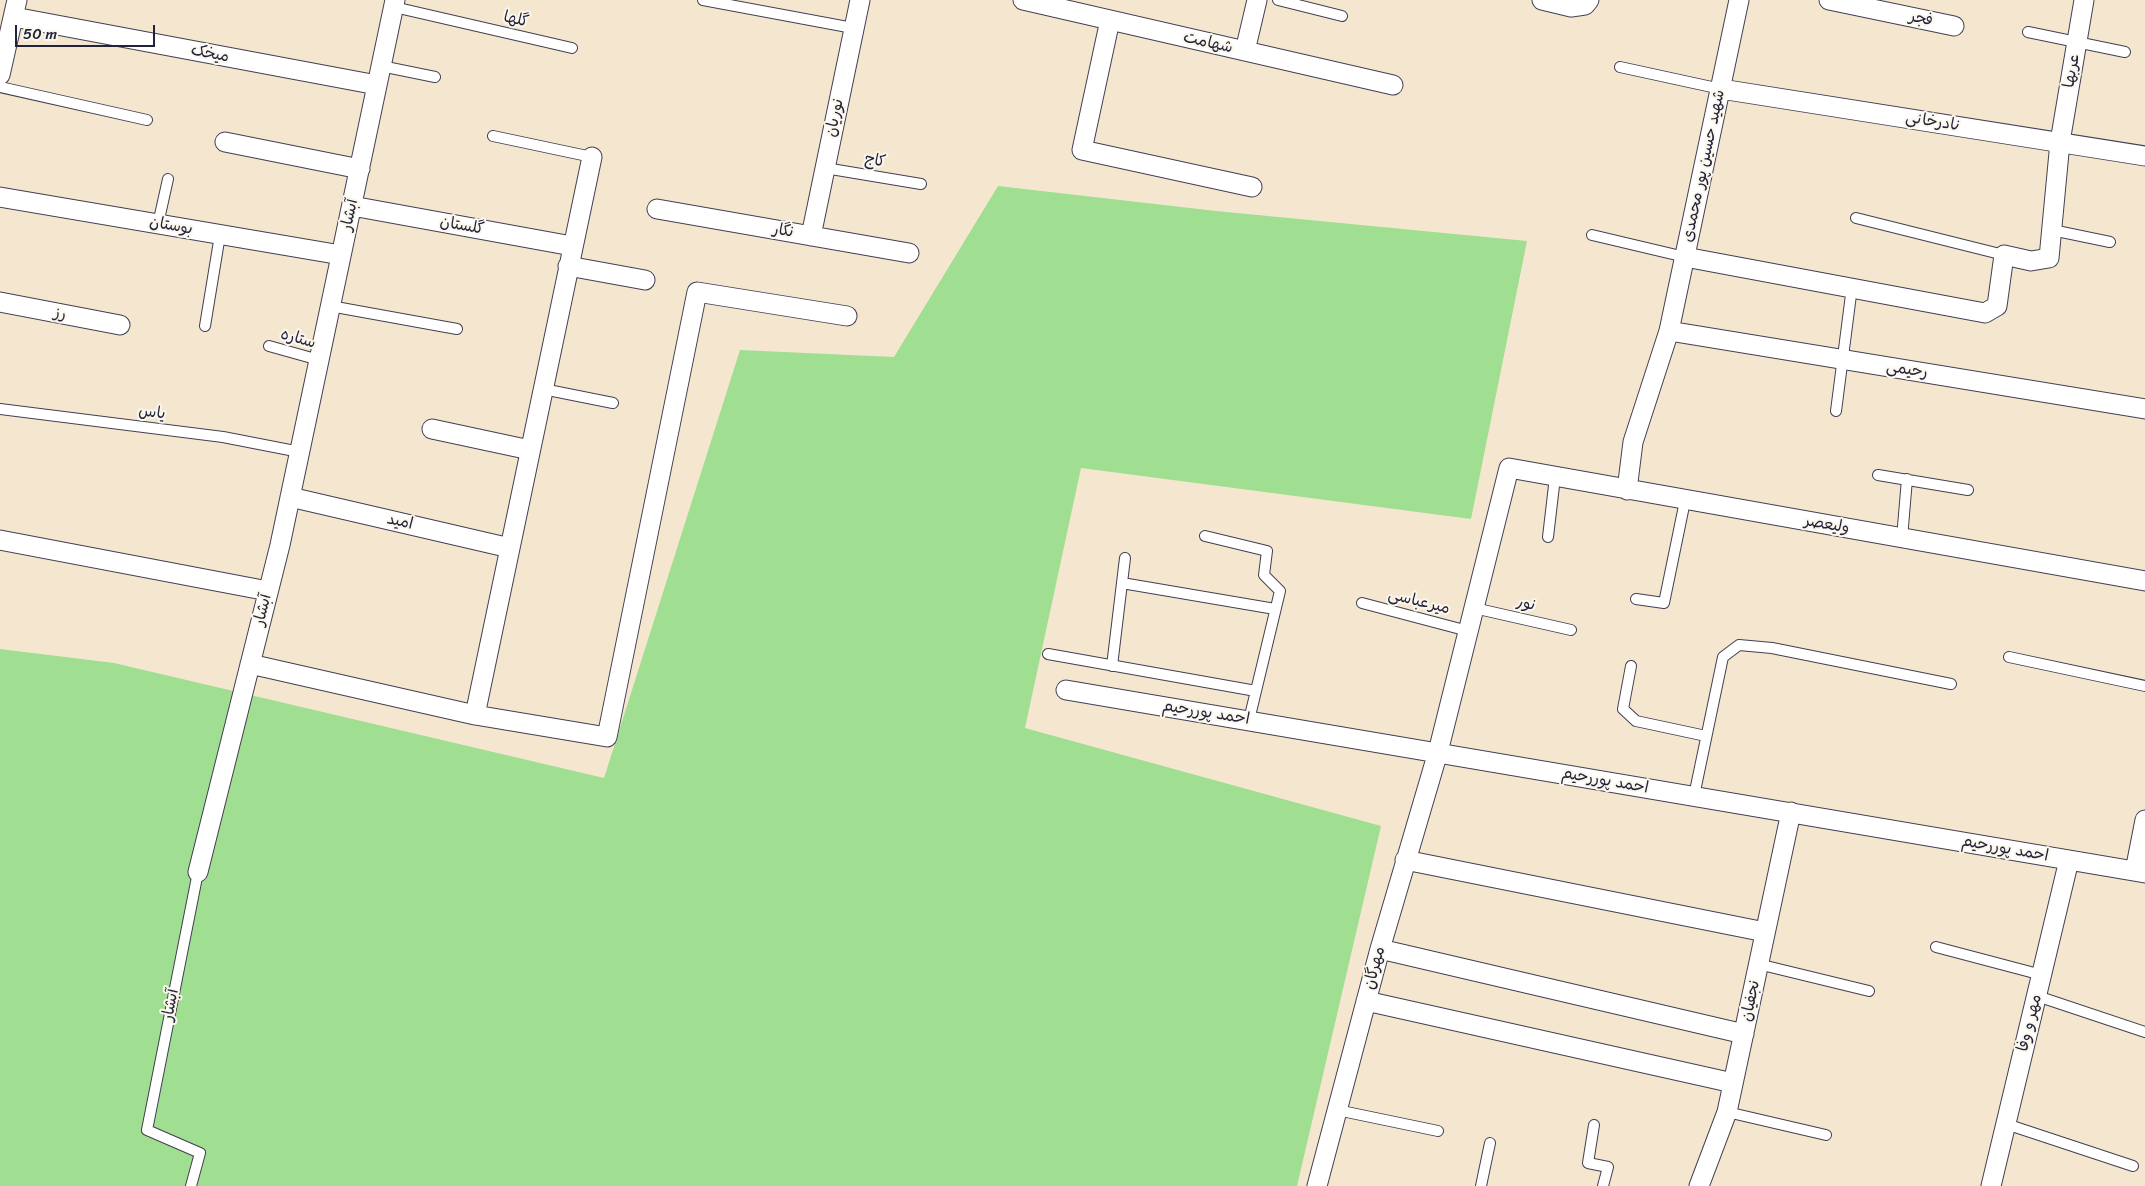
<!DOCTYPE html>
<meta charset="utf-8">
<style>
body{margin:0}
#map{position:relative;width:2145px;height:1186px;overflow:hidden;background:#f5e7cf;font-family:Sriracha,sans-serif}
canvas{display:block}
.scale{position:absolute;left:15px;top:25px;width:140px;height:22px;box-sizing:border-box;border:2px solid #22223b;border-top:0;padding-left:6px;font-size:15px;line-height:18px;white-space:nowrap;color:#22223b;-webkit-text-stroke:4px #fbf7ec;paint-order:stroke}
</style>
<div id="map">
<canvas width="2145" height="1186"></canvas>
<div class="scale">50 m</div>
</div>
<script>
const c = document.querySelector('canvas').getContext('2d');
c.lineJoin = 'round';
function fillPath(path, color) { c.fillStyle = color; c.fill(path, 'evenodd'); }
const poly = rows => new Path2D(rows.map(r => 'M' + r).join(''));
function strokePath(path, color, width, dash) { c.strokeStyle = color; c.lineWidth = width; c.lineCap = dash ? 'butt' : 'round'; c.setLineDash(dash || []); c.stroke(path); }
function drawText(font, color, halo, rows, align = 'center') {
  c.font = font + ' Sriracha,"Playpen Sans Arabic",sans-serif'; c.lineWidth = 4; c.setLineDash([]); c.textBaseline = 'middle'; c.strokeStyle = halo; c.fillStyle = color; for (const [text, x, y, turn = 0] of rows) {
    c.save(); c.translate(x, y); c.rotate((+turn || 0) * Math.PI / 180); c.textAlign = isNaN(turn) ? turn : align; if (halo) c.strokeText(text, 0, 0); c.fillText(text, 0, 0); c.restore();
  }
}
fillPath(poly([
 [998,186,1216,211,1527,241,1471,519,1081,468,1025,728,1381,826,1297,1186,0,1186,0,649,114,663,604,778,740,350,894,357]
]), '#a0de92');
const lane = poly([
 [703,0,853,28],
 [1278,0,1342,16],
 [394,7,572,48],
 [2028,32,2125,52],
 [381,66,435,77],
 [1620,67,1721,89],
 [0,87,147,120],
 [493,136,592,157],
 [825,168,921,184],
 [1856,218,2004,255],
 [158,224,168,179],
 [2052,230,2110,242],
 [1592,235,1685,257],
 [330,306,457,329],
 [205,326,220,235],
 [269,346,319,360],
 [543,389,613,403],
 [0,409,223,437,300,452],
 [1836,411,1852,287],
 [1878,475,1968,490],
 [1205,536,1267,551,1264,575,1280,591,1249,720],
 [1548,537,1555,477],
 [1902,538,1907,479],
 [1122,583,1275,609],
 [1636,599,1664,603,1685,501],
 [1362,603,1468,631],
 [1474,608,1571,630],
 [1048,654,1256,691],
 [2009,657,2145,686],
 [1112,666,1125,558],
 [1631,666,1623,709,1636,721,1706,736],
 [1694,796,1723,657,1739,645,1772,648,1951,684],
 [1936,947,2042,975],
 [1758,964,1869,991],
 [2037,996,2145,1032],
 [1337,1110,1438,1131],
 [1727,1112,1826,1135],
 [2006,1124,2133,1166],
 [1594,1125,1588,1163,1608,1167,1603,1186],
 [191,1186,200,1153,147,1130,198,872],
 [1481,1186,1490,1143]
]);
const street = poly([
 [1023,0,1393,85],
 [1542,0,1571,7,1585,5,1589,0],
 [1829,0,1954,26],
 [14,17,377,85],
 [1110,20,1082,150,1252,187],
 [1245,51,1257,0],
 [0,75,17,0],
 [1721,89,2145,156],
 [225,142,360,169],
 [0,197,341,255],
 [352,206,572,246],
 [657,209,909,253],
 [811,236,860,0],
 [1685,257,1985,313,1997,306,2004,255,2031,261,2049,258,2060,142,2084,0],
 [568,266,645,280],
 [0,302,120,325],
 [1669,331,2145,409],
 [432,429,530,450],
 [1627,490,1633,442,1669,331,1739,0],
 [290,497,510,548],
 [0,540,268,591],
 [250,664,475,715,607,737,697,292,847,316],
 [1066,690,2145,873],
 [475,715,592,157],
 [1405,860,1765,932],
 [2135,871,2145,820],
 [198,872,280,545,395,0],
 [1380,949,1744,1034],
 [1366,1001,1733,1083],
 [1317,1186,1380,949,1438,752,1509,468,2145,581],
 [1699,1186,1727,1112,1791,812],
 [1991,1186,2069,860]
]);
strokePath(lane, '#424051', 12);
strokePath(street, '#424051', 21);
strokePath(lane, '#fff', 10);
strokePath(street, '#fff', 19);
drawText('16px', '#22223b', '#fbf7ec', [
 ["فجر",1921,19,12],
 ["گلها",516,20,13],
 ["شهامت",1208,43,13],
 ["میخک",210,54,11],
 ["عربها",2072,71,-80],
 ["نوریان",835,118,-78],
 ["نادرخانی",1933,122,9],
 ["کاج",875,161,10],
 ["شهید حسین پور محمدی",1704,166,-78],
 ["آبشار",350,215,-78],
 ["بوستان",171,226,10],
 ["گلستان",462,226,10],
 ["نگار",783,231,10],
 ["رز",60,314,11],
 ["ستاره",298,339,16],
 ["رحیمی",1907,370,9],
 ["یاس",152,413,7],
 ["امید",400,522,13],
 ["ولیعصر",1827,525,10],
 ["میرعباسی",1419,602,14],
 ["نور",1526,604,13],
 ["آبشار",263,610,-76],
 ["احمد پوررحیم",1206,713,9],
 ["احمد پوررحیم",1605,781,10],
 ["احمد پوررحیم",2005,849,10],
 ["مهرگان",1375,968,-75],
 ["نجفیان",1751,1001,-78],
 ["آبشار",171,1005,-79],
 ["مهر و وفا",2030,1023,-76]
]);
</script>
